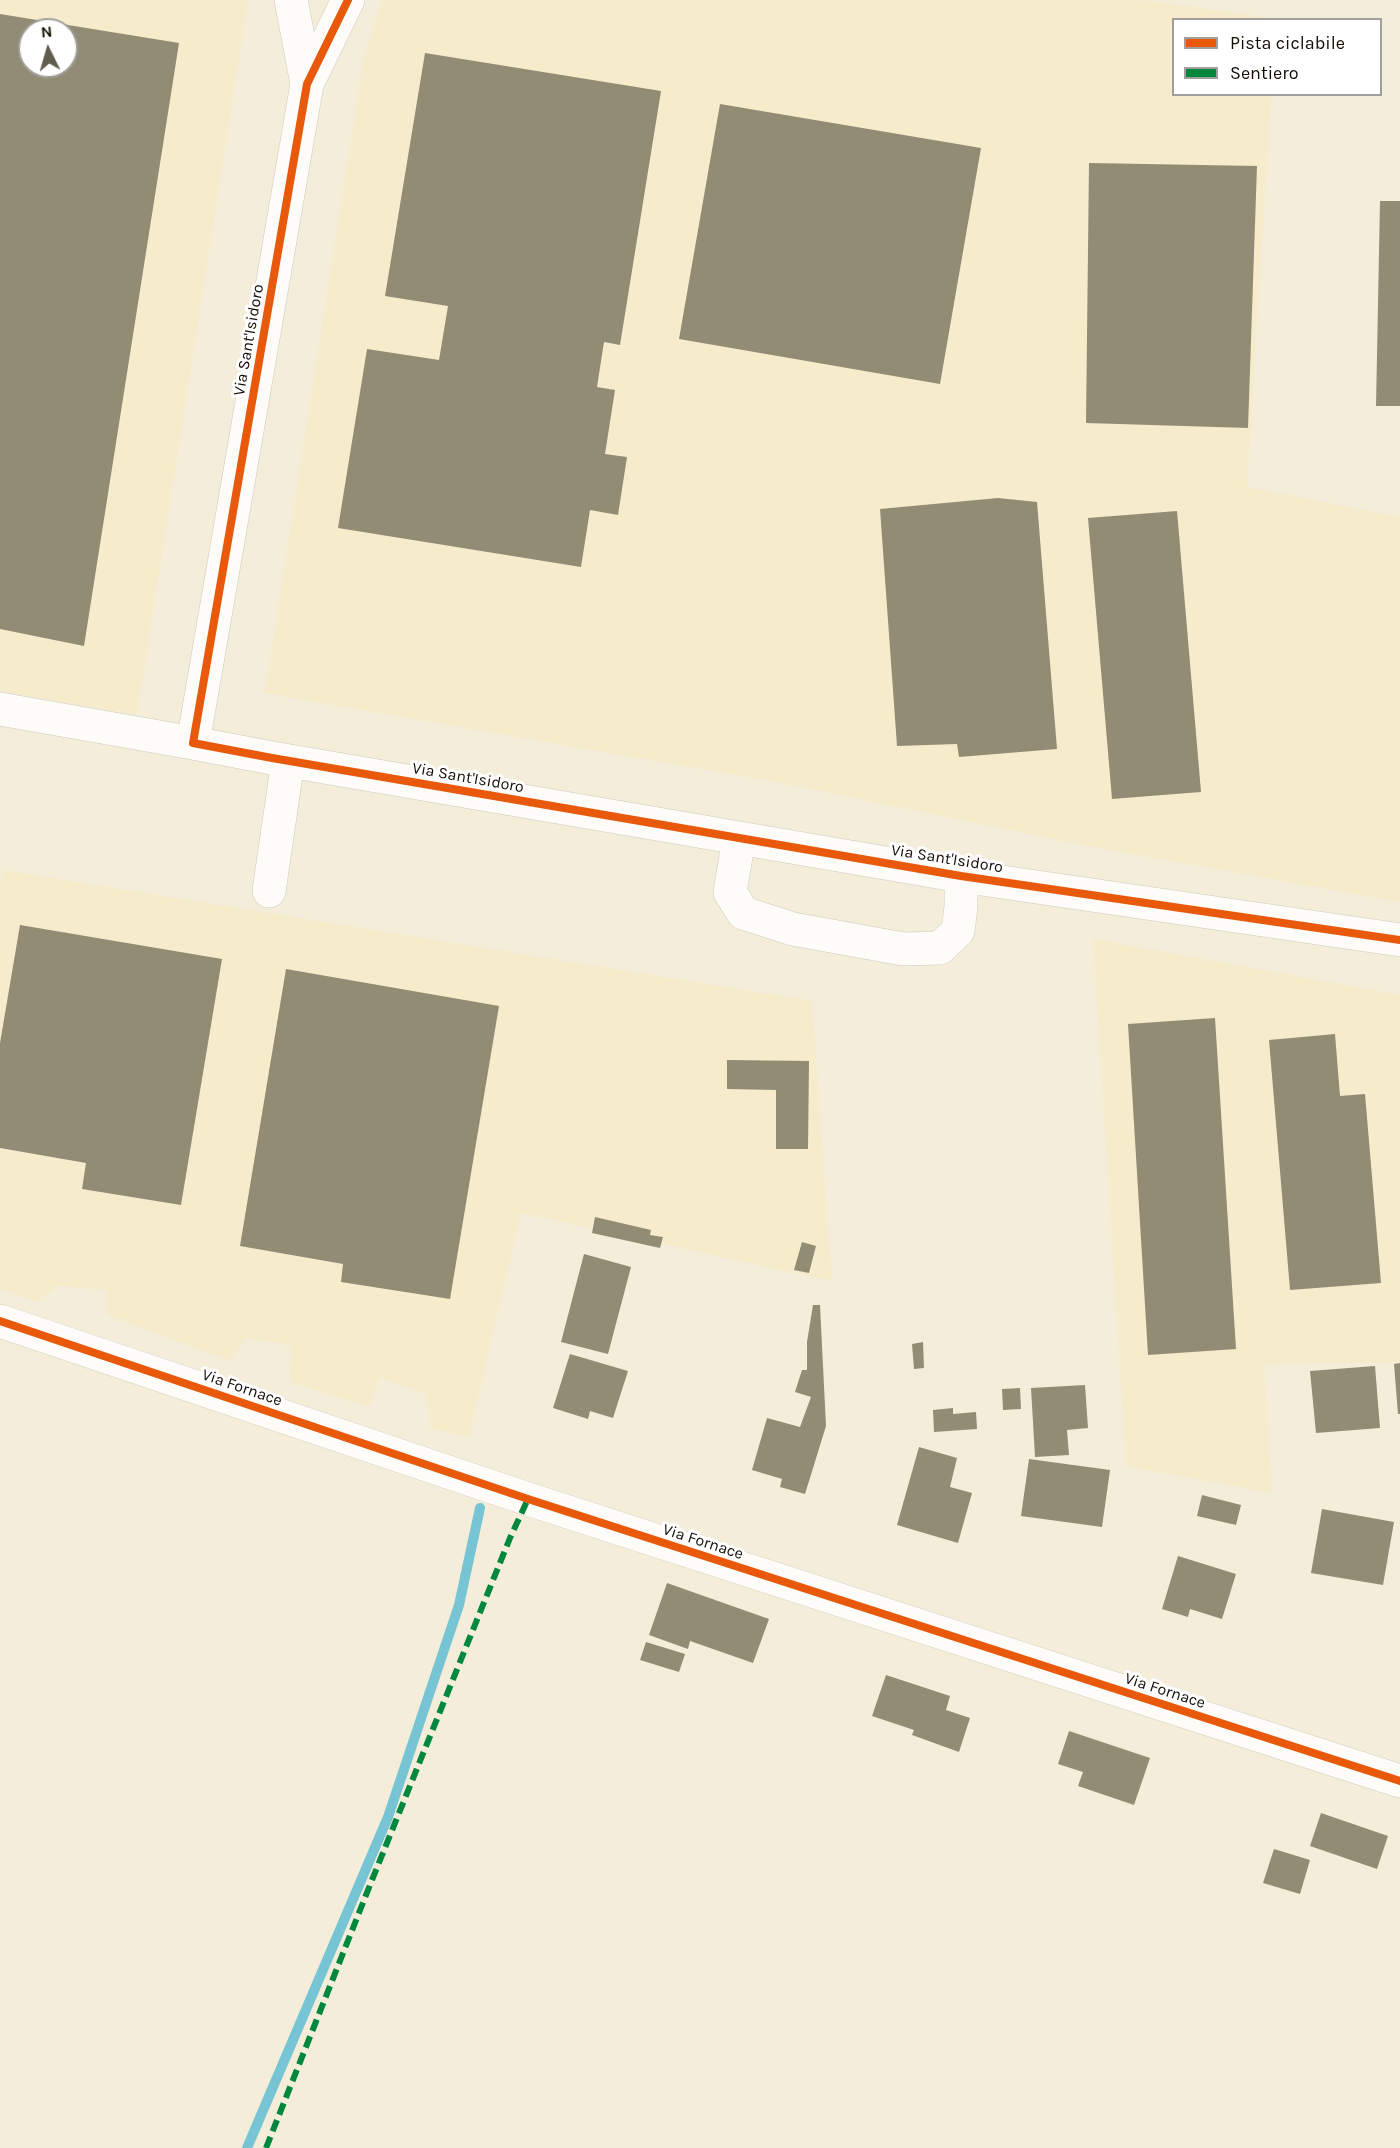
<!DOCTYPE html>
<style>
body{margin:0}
#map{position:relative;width:1400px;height:2148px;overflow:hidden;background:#f4edda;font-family:Karla,sans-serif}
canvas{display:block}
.legend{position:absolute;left:1172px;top:18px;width:210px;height:78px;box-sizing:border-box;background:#fff;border:2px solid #a09f9b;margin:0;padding:8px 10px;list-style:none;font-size:18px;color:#120e04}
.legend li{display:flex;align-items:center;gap:12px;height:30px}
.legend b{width:30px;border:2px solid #a09f9b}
.north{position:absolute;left:18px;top:18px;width:60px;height:60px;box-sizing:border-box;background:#fff;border:2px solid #a09f9b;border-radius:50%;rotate:355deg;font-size:16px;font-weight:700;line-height:24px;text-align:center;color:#120e04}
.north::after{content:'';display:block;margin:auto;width:21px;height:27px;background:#615c4f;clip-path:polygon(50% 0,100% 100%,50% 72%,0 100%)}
</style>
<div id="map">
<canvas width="1400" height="2148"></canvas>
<ul class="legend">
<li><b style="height:8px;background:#e8590c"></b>Pista ciclabile</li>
<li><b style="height:8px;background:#00873e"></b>Sentiero</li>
</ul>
<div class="north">N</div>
</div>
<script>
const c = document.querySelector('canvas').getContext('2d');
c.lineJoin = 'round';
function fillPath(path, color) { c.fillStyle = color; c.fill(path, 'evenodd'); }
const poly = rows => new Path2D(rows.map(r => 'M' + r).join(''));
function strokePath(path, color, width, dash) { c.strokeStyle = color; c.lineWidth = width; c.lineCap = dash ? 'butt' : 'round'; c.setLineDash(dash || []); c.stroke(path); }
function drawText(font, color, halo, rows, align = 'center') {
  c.font = font + ' Karla,sans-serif'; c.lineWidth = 6; c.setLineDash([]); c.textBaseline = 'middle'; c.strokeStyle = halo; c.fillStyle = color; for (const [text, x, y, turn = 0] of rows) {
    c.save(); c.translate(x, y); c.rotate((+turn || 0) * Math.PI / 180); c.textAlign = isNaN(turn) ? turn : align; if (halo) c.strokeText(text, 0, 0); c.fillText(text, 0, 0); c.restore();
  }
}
fillPath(poly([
 [0,0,248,0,137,715,0,691],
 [30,30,66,30,66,66,30,66],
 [382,0,1143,0,1276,19,1174,20,1174,94,1271,95,1247,487,1400,517,1400,902,1088,846,777,782,265,693,363,62],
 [3,870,812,1001,832,1281,521,1213,469,1436,431,1429,426,1394,380,1377,369,1407,290,1382,291,1346,246,1337,230,1361,107,1315,107,1290,58,1286,38,1302,0,1289,0,886],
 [1093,939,1400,995,1400,1362,1264,1364,1272,1493,1126,1466]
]), '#f6ebcb');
strokePath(poly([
 [247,2148,388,1817,459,1605,480,1508]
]), '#76c4d4', 10);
fillPath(poly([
 [0,14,179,43,84,646,0,629],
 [30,30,66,30,66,66,30,66],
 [425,53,661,91,620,345,604,342,597,387,615,390,605,454,627,457,618,515,590,510,581,567,338,528,367,349,439,360,448,306,385,296],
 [720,104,981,148,940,384,679,339],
 [1089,163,1257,166,1248,428,1086,423],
 [1380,201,1400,201,1400,406,1376,406],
 [998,498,1037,502,1057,749,959,757,957,744,897,746,880,509],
 [1177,511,1201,792,1112,799,1088,518],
 [20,925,222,959,181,1205,82,1189,86,1163,0,1148,0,1043],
 [286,969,499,1006,450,1299,341,1282,343,1264,240,1246],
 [1215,1018,1236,1349,1148,1355,1128,1024],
 [1335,1034,1340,1096,1365,1094,1381,1283,1290,1290,1269,1040],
 [727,1060,809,1061,808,1149,776,1149,776,1090,727,1089],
 [595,1217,651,1230,650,1235,663,1237,660,1248,592,1233],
 [802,1242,816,1246,809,1273,794,1270],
 [584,1254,631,1267,608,1354,561,1342],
 [813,1305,820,1305,826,1426,805,1494,780,1487,782,1479,752,1470,767,1418,800,1427,811,1397,795,1392,802,1370,807,1370,807,1342],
 [923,1342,924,1368,914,1369,912,1344],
 [570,1354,628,1371,613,1418,590,1411,588,1419,553,1408],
 [1400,1363,1400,1414,1398,1414,1394,1364],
 [1375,1366,1380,1428,1316,1433,1310,1371],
 [1085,1385,1088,1428,1067,1430,1069,1455,1035,1457,1031,1388],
 [1020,1388,1021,1409,1003,1410,1002,1389],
 [953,1408,953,1414,976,1412,977,1429,934,1432,933,1410],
 [919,1447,957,1458,950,1487,972,1493,958,1543,897,1525],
 [1029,1459,1110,1470,1102,1527,1021,1516],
 [1202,1495,1241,1505,1236,1525,1197,1516],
 [1322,1509,1394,1522,1383,1585,1311,1573],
 [1178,1556,1236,1574,1222,1619,1190,1609,1188,1617,1162,1609],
 [667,1583,769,1619,753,1663,690,1641,688,1649,649,1635],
 [646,1642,685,1654,679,1672,640,1660],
 [886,1675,950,1696,946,1710,970,1718,959,1752,912,1735,914,1730,872,1716],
 [1069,1731,1150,1758,1134,1805,1078,1786,1083,1772,1058,1764],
 [1321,1813,1388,1836,1377,1869,1310,1846],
 [1274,1849,1310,1860,1300,1894,1263,1883]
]), '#938c75');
const street = poly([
 [291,0,307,84],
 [348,0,307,84,193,743,272,758,961,876,1400,940],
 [0,709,193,743],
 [739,838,730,892,743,913,793,929,903,949,940,948,958,931,961,907,961,876],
 [269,891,288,761]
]);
const secondary = poly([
 [0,1321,528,1499,1400,1781]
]);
strokePath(street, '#cec9ba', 34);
strokePath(secondary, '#cec9ba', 34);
strokePath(street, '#fdfcf9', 33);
strokePath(secondary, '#fdfcf9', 33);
strokePath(poly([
 [266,2148,370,1885,510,1538,528,1499]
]), '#00873e', 6, [12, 6]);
strokePath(poly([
 [348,0,307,84,193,743,272,758,961,876,1400,940],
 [0,1321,528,1499,1400,1781]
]), '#e8590c', 8);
drawText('16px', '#120e04', '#fff', [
 ["Via Sant'Isidoro",249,340,-80],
 ["Via Sant'Isidoro",468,778,10],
 ["Via Sant'Isidoro",947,859,9],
 ["Via Fornace",242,1388,19],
 ["Via Fornace",703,1542,18],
 ["Via Fornace",1165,1691,18]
]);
</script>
